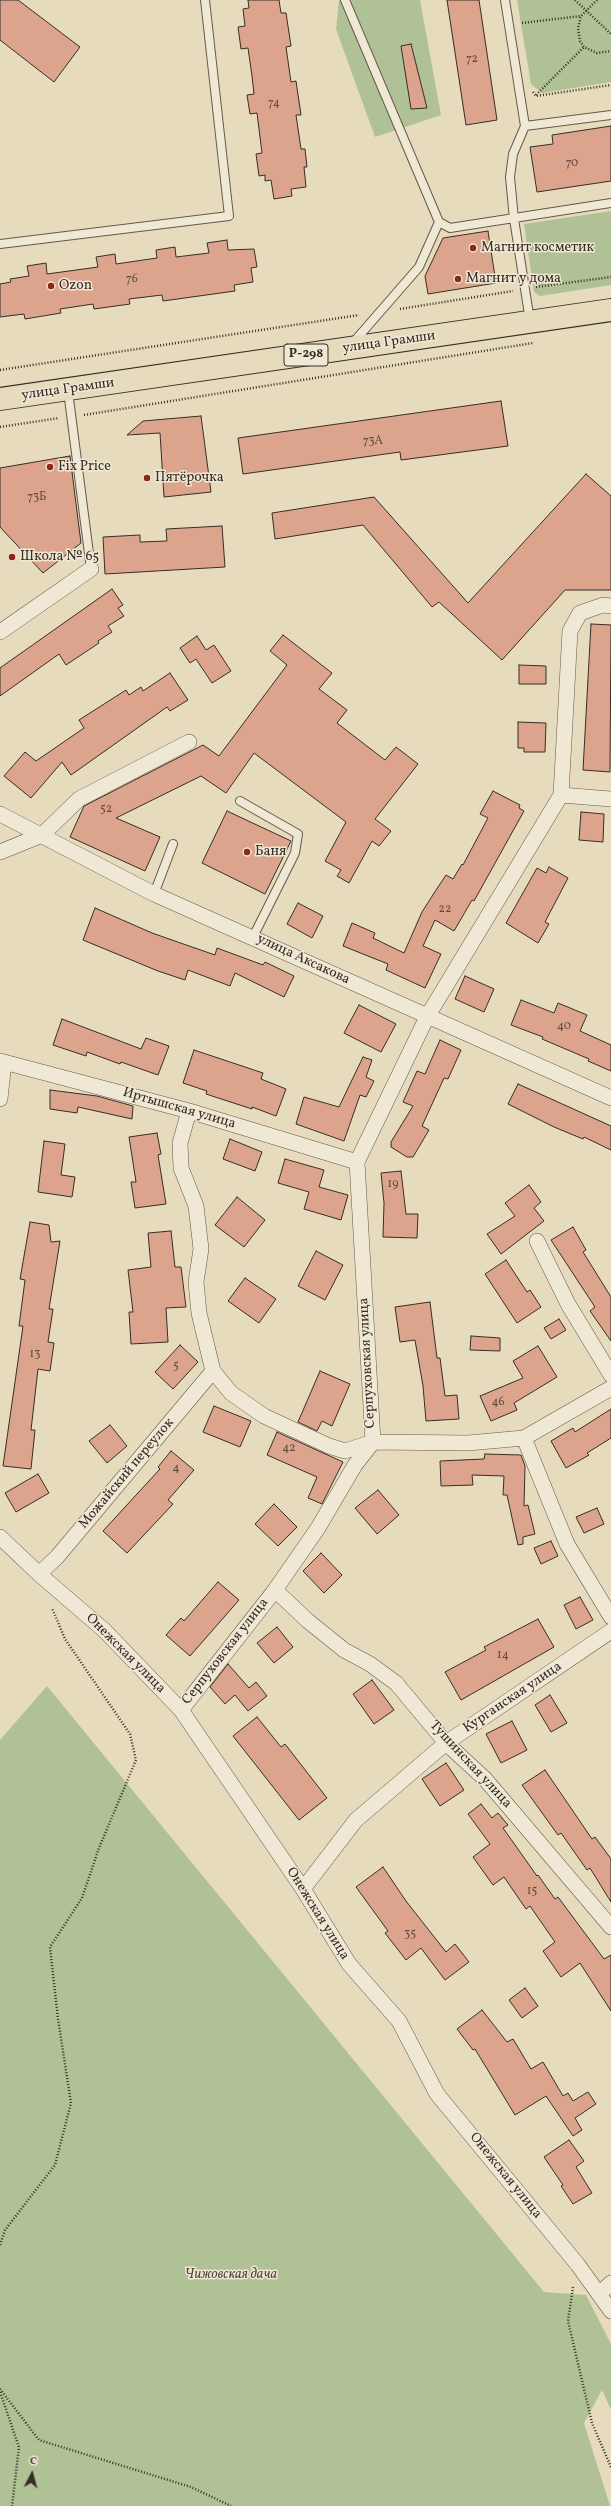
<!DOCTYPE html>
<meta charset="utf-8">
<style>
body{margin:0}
#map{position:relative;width:611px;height:2506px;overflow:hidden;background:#e7dbbe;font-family:Vollkorn,serif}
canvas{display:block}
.north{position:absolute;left:12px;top:2454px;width:40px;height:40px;-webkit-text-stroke:3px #efe8d5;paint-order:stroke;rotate:6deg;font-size:11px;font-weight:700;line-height:16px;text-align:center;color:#382d26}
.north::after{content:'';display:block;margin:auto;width:14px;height:18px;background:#382d26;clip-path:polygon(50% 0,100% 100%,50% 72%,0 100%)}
</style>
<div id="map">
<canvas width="611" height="2506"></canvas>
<div class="north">С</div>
</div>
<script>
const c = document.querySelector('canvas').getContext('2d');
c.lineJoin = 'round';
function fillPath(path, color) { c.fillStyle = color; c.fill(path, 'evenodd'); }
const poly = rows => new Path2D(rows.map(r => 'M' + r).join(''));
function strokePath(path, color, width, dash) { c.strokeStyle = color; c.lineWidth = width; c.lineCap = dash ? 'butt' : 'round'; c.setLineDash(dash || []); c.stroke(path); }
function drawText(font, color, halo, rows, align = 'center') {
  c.font = font + ' Vollkorn,serif'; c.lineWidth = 3; c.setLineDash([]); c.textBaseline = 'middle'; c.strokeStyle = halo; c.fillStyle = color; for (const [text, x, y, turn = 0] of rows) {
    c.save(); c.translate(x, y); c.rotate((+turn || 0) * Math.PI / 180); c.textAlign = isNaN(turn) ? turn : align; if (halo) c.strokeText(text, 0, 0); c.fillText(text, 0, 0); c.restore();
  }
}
fillPath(poly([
 [339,0,420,0,441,115,375,137,336,29],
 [517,0,611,0,611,82,542,93,531,84],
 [611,211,611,285,540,296,534,292,524,224],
 [47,1686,544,2292,586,2295,611,2344,611,2410,602,2390,584,2423,610,2506,0,2506,0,1740]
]), '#b0c196');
const building = poly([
 [0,0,18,0,80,47,54,82,0,40,0,0],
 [248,0,279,0,281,13,286,13,291,46,286,47,291,82,296,81,301,115,296,115,301,149,305,149,307,167,304,167,306,187,291,189,292,196,274,199,271,180,265,181,265,175,259,176,256,154,262,153,257,113,250,114,247,95,254,94,252,76,248,48,241,49,238,27,245,26,243,9,249,8,248,0],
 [447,0,479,0,497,120,466,125,447,0],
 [411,44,427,108,411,109,401,46,411,44],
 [611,126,611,181,537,192,530,147,553,144,552,135,611,126],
 [488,231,496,283,428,294,425,276,443,238,488,231],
 [227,240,228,250,254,249,257,267,251,268,253,282,234,285,235,291,163,301,162,295,129,299,130,304,94,309,93,304,60,309,61,313,25,319,24,314,0,317,0,284,11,282,10,279,29,276,27,266,46,263,47,274,98,267,96,257,115,254,116,264,157,258,156,250,175,247,176,257,209,253,207,243,227,240],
 [501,401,508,446,401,460,400,452,243,474,238,438,501,401],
 [201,416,211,492,164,497,160,433,127,435,143,421,201,416],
 [70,456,81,543,43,573,0,527,0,468,70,456],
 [586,474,611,496,611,590,565,590,502,660,439,602,432,607,363,525,275,539,272,513,374,497,468,603,586,474],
 [222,526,225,567,105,574,103,537,140,535,140,542,167,541,166,529,222,526],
 [112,589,123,605,118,608,124,616,108,626,112,632,98,641,99,643,66,665,59,654,0,696,0,668,112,589],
 [591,624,611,625,610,772,583,770,591,624],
 [283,635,332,673,319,689,347,710,337,723,385,760,396,747,418,764,375,819,391,831,379,846,372,841,349,883,337,876,341,870,325,861,346,822,254,753,226,793,201,776,116,818,160,837,145,871,70,837,84,806,203,745,219,756,287,665,270,651,283,635],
 [197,636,206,650,214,645,231,671,212,683,196,659,190,663,180,648,197,636],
 [519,665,546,666,546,684,519,684,519,665],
 [170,673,188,700,170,711,167,707,71,775,62,762,31,798,4,776,25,752,36,761,84,728,79,720,126,690,129,695,141,687,143,691,170,673],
 [518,722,546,723,545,752,524,752,524,748,518,748,518,722],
 [493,791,520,805,519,808,524,811,474,901,472,900,454,931,435,920,423,946,441,954,425,988,386,970,388,964,343,946,352,923,375,933,373,938,404,953,422,912,436,890,446,875,453,879,462,864,463,865,488,818,480,814,493,791],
 [227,811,291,841,265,894,202,863,227,811],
 [581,812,604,814,603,842,579,840,581,812],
 [549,867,568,878,545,922,549,924,538,943,506,923,537,868,546,873,549,867],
 [298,903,323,916,312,938,287,924,298,903],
 [95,908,152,933,215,955,217,948,263,965,265,962,294,976,284,997,235,973,230,986,188,970,185,980,158,971,83,940,95,908],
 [465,976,494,989,484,1012,455,999,465,976],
 [521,1000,554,1013,558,1003,587,1015,580,1031,611,1045,611,1071,588,1061,589,1059,542,1039,543,1037,511,1025,521,1000],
 [359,1005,396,1024,381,1052,344,1033,359,1005],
 [62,1019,141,1049,146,1038,169,1046,158,1075,121,1062,120,1064,87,1052,86,1056,53,1045,62,1019],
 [440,1040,461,1050,448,1079,444,1078,422,1126,429,1130,413,1157,407,1157,391,1147,391,1142,413,1106,403,1102,417,1071,425,1074,440,1040],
 [194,1050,263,1073,261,1079,286,1089,276,1116,252,1107,252,1109,206,1094,207,1091,183,1083,194,1050],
 [363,1057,372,1060,366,1077,374,1081,366,1097,360,1095,344,1141,296,1124,304,1097,339,1107,363,1057],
 [518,1084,611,1126,611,1150,584,1137,583,1139,554,1127,508,1104,518,1084],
 [50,1090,97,1096,133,1106,132,1119,78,1107,77,1113,50,1109,50,1090],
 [157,1133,161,1154,158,1155,166,1204,135,1208,131,1182,136,1182,129,1137,157,1133],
 [230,1139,262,1152,255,1171,223,1159,230,1139],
 [44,1141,65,1144,61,1175,75,1177,72,1197,38,1192,44,1141],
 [285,1159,324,1170,319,1187,348,1195,341,1220,304,1209,309,1192,278,1183,285,1159],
 [401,1171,406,1214,418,1214,417,1238,383,1237,384,1203,381,1173,401,1171],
 [529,1185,541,1202,534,1208,544,1221,501,1254,487,1234,515,1216,505,1203,529,1185],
 [237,1197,265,1220,244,1247,215,1225,237,1197],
 [30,1222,49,1225,51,1242,60,1241,49,1309,53,1309,48,1342,54,1343,50,1371,38,1369,31,1430,35,1430,31,1469,3,1466,23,1326,19,1326,25,1280,20,1279,30,1222],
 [573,1227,586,1250,583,1252,611,1297,611,1341,590,1311,595,1307,551,1240,573,1227],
 [171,1231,175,1267,181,1267,186,1307,166,1308,168,1342,131,1344,129,1312,133,1312,128,1270,151,1267,148,1233,171,1231],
 [316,1251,343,1265,325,1300,298,1286,316,1251],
 [506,1260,527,1292,530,1290,541,1307,517,1323,485,1274,506,1260],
 [245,1278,276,1299,259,1323,228,1301,245,1278],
 [430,1302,437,1358,440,1358,445,1396,457,1395,459,1419,426,1421,423,1386,415,1340,400,1342,395,1307,430,1302],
 [559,1319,566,1330,551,1339,544,1328,559,1319],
 [471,1336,500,1338,500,1351,470,1350,471,1336],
 [180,1345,198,1362,173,1389,155,1372,180,1345],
 [538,1346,557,1377,514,1403,517,1410,491,1421,480,1396,523,1378,513,1361,538,1346],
 [320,1371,350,1384,332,1426,322,1421,317,1431,298,1422,320,1371],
 [214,1406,251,1421,240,1447,203,1432,214,1406],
 [611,1409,611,1438,587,1453,589,1455,566,1468,551,1441,573,1428,575,1432,611,1409],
 [110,1425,127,1446,107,1463,89,1441,110,1425],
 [277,1432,343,1462,322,1504,308,1498,317,1477,267,1455,277,1432],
 [171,1451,194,1470,168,1500,173,1504,127,1553,103,1531,160,1469,158,1467,171,1451],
 [485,1454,521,1455,525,1466,524,1506,528,1505,535,1534,523,1537,523,1544,518,1545,507,1495,503,1495,504,1476,472,1475,473,1485,441,1486,440,1461,484,1459,485,1454],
 [38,1474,49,1493,16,1512,5,1493,38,1474],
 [378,1490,399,1515,377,1534,355,1508,378,1490],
 [274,1504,297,1527,278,1546,255,1524,274,1504],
 [597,1508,604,1524,584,1533,576,1517,597,1508],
 [551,1541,558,1556,541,1564,534,1548,551,1541],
 [321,1553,342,1575,324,1593,303,1571,321,1553],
 [218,1582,239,1600,190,1656,166,1635,181,1618,184,1621,218,1582],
 [580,1597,593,1620,576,1629,564,1605,580,1597],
 [538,1619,554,1647,461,1700,445,1672,486,1650,484,1647,538,1619],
 [277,1627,293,1647,274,1663,257,1643,277,1627],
 [228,1664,249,1688,256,1682,267,1696,248,1711,235,1695,225,1704,210,1687,228,1664],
 [372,1680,394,1710,374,1724,353,1694,372,1680],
 [550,1695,567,1723,551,1732,535,1705,550,1695],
 [257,1717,281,1747,285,1744,327,1798,299,1820,233,1736,257,1717],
 [512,1721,527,1750,501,1763,486,1734,512,1721],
 [446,1763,464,1790,440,1806,422,1779,446,1763],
 [545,1770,592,1839,595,1837,611,1859,611,1902,590,1868,587,1870,561,1833,558,1835,522,1785,545,1770],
 [481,1804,492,1818,498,1813,508,1825,503,1828,537,1876,538,1875,555,1899,558,1897,604,1959,611,1955,611,2011,580,1963,561,1977,543,1951,555,1942,530,1906,526,1909,504,1877,493,1885,473,1857,490,1844,468,1814,481,1804],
 [383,1867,406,1901,446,1952,455,1944,469,1962,445,1980,421,1948,406,1960,385,1933,388,1931,356,1887,383,1867],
 [525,1988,538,2006,522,2018,509,2000,525,1988],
 [482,2010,507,2042,513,2039,531,2069,543,2062,563,2096,568,2093,573,2101,588,2092,596,2104,575,2118,582,2130,573,2136,546,2096,515,2115,475,2049,473,2050,457,2029,482,2010],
 [569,2140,584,2161,576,2167,592,2193,573,2204,561,2186,563,2185,544,2157,569,2140]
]);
fillPath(building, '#dca48d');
strokePath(building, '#382d26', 1);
const lane = poly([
 [345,0,439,222,419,267,352,344],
 [505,0,525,126],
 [439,222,450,228,611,203],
 [0,244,229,216,205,0],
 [530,321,514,219,510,177,513,154,525,126,611,115],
 [68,391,91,569],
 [240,801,298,834,295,853,253,937],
 [154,894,173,844]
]);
const street = poly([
 [0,632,91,569],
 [561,795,611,799],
 [0,814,154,894,611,1098],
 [0,852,42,835,79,799,189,742],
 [0,1061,189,1111,357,1162],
 [0,1099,4,1062],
 [189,1111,180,1143,181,1168,196,1206,201,1249,196,1282,199,1313,213,1371,231,1393,264,1416,329,1446,345,1451,373,1442,468,1443,524,1438,611,1388],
 [537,1241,568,1304,611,1375],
 [524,1438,567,1544,611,1617],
 [0,1537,39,1574,104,1630,181,1710,303,1889,349,1964,399,2021,437,2094,578,2265,611,2311],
 [39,1574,57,1557,213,1371],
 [275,1590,308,1621,344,1650,370,1664,396,1683,446,1743,485,1779,611,1927],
 [181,1710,275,1590,318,1528,355,1465,373,1442,357,1162,427,1017,561,795,570,631,580,613,603,605,611,606],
 [303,1889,356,1820,446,1743,611,1631],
 [600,2293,611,2283]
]);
const highway = poly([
 [0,399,611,310]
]);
strokePath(lane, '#64584c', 10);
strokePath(street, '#64584c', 16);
strokePath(highway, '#382d26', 24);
strokePath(poly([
 [575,0,611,34],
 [597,0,581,16,578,28,580,41,584,47,597,53,611,51],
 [522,23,581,16],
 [533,92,536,96,611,85],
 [536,95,584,47],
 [536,287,611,277],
 [400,309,513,291],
 [0,370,359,315],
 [84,415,533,343],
 [0,427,59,418],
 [0,2245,5,2230,55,2165,71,2103,58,2019,50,1947,82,1898,99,1848,136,1760,130,1734,65,1639,52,1608],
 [573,2287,568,2321,592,2423,611,2467],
 [0,2389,39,2440,191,2487,231,2506],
 [0,2392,19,2447,12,2506]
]), '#382d26', 2.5, [1, 2]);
strokePath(lane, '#efe8d5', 8);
strokePath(street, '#efe8d5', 15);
strokePath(highway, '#e7dbbe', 22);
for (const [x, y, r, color] of [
 [473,248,4,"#8f2418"],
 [458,279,4,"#8f2418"],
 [51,286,4,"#8f2418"],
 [50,467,4,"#8f2418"],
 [147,478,4,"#8f2418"],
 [12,557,4,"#8f2418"],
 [247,852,4,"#8f2418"]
]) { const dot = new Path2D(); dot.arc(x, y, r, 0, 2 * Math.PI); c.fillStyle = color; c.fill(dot); strokePath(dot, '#efe8d5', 1.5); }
drawText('12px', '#614b40', null, [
 ["72",472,60],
 ["74",274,104],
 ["70",572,164],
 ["76",132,280],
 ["73А",373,442],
 ["73Б",37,498],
 ["52",106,810],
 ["22",445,910],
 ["40",564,1027],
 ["19",393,1185],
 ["13",35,1355],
 ["5",176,1367],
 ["46",498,1403],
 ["42",289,1449],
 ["4",176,1469],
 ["14",503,1656],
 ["15",532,1892],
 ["35",410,1935]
]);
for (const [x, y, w] of [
 [306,355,44]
]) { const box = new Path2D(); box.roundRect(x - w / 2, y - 11, w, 22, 3); c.fillStyle = '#efe8d5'; c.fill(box); strokePath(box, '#382d26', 1); }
drawText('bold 13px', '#382d26', null, [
 ["Р-298",306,355]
]);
drawText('14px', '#382d26', '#efe8d5', [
 ["Магнит косметик",481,248],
 ["Магнит у дома",466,279],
 ["Ozon",59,286],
 ["Fix Price",58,467],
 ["Пятёрочка",155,478],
 ["Школа № 65",20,557],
 ["Баня",255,852]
], 'left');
drawText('14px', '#382d26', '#efe8d5', [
 ["улица Грамши",389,343,-8],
 ["улица Грамши",68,390,-8],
 ["улица Аксакова",303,960,25],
 ["Иртышская улица",179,1109,16],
 ["Серпуховская улица",368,1363,-93],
 ["Можайский переулок",127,1474,-50],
 ["Серпуховская улица",226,1652,-52],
 ["Онежская улица",125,1654,45],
 ["Курганская улица",513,1698,-34],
 ["Тушинская улица",470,1765,47],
 ["Онежская улица",317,1914,58],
 ["Онежская улица",505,2176,51]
]);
drawText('italic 14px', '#504b3c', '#efe8d5', [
 ["Чижовская дача",231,2275]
]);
</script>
